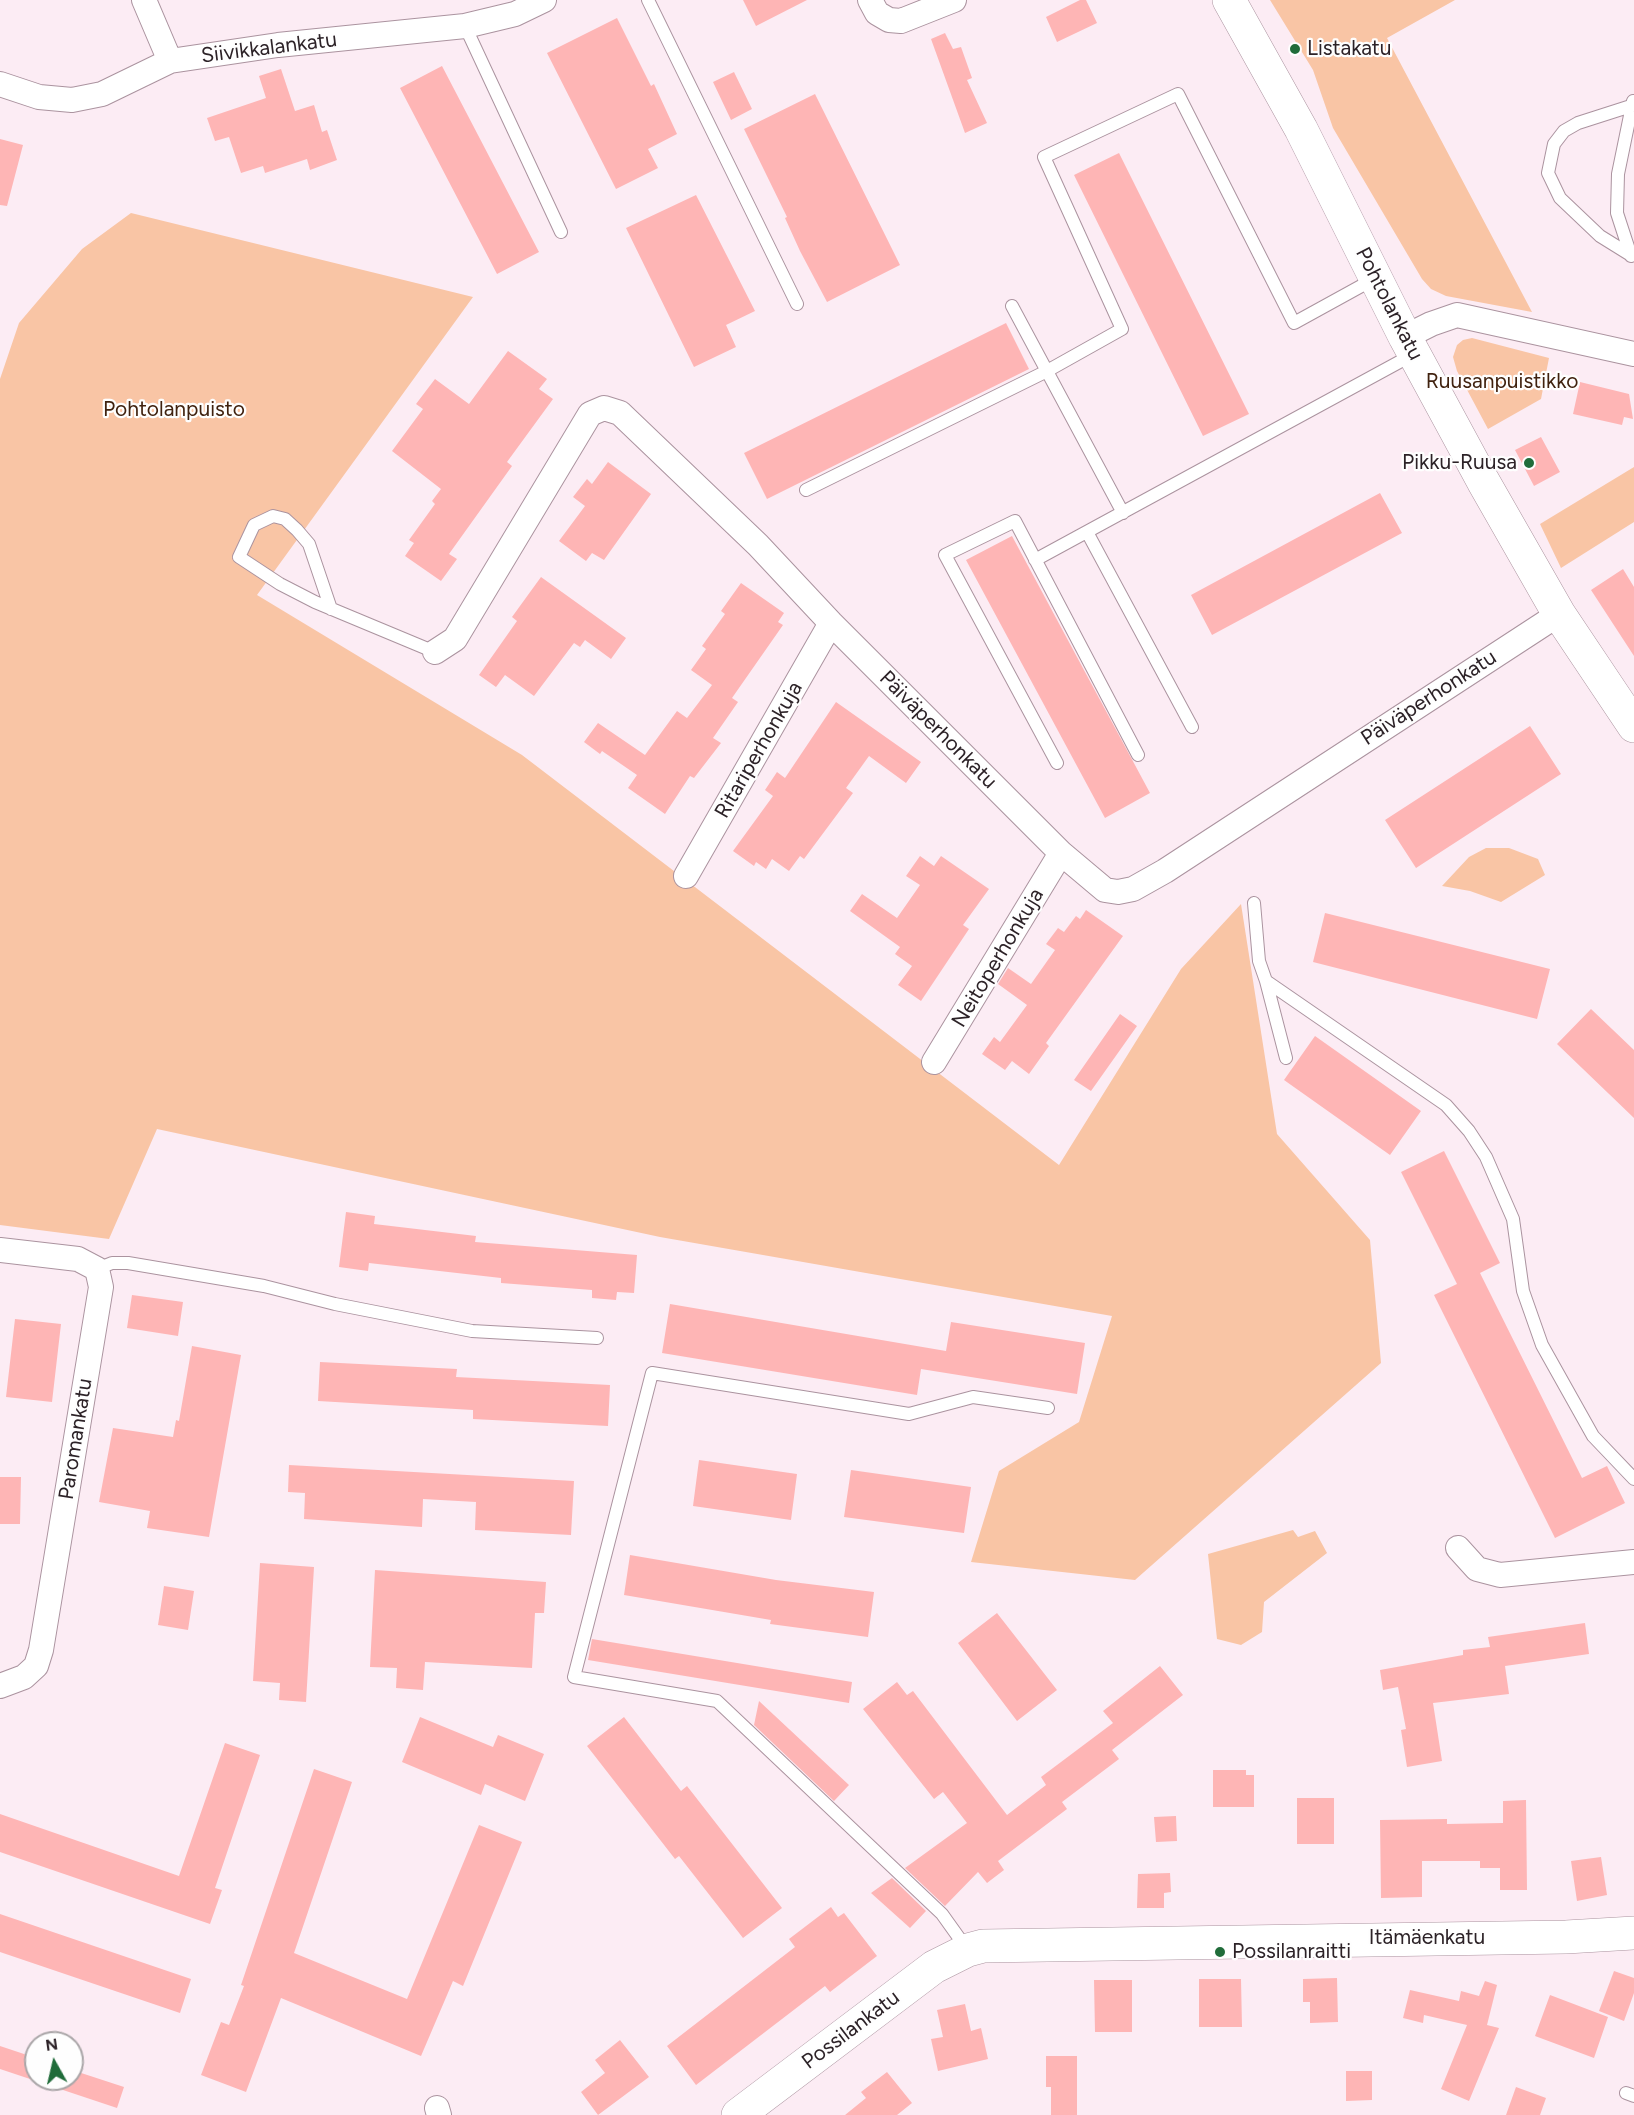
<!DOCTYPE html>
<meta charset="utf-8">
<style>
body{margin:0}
#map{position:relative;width:1634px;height:2115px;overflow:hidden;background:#fcecf4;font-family:Figtree,sans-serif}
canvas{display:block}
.north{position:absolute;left:24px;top:2031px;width:60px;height:60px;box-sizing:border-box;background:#fefefe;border:2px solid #aaa6a8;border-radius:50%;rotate:352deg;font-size:16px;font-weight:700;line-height:24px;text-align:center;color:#2c2227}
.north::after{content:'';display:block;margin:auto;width:21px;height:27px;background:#206c3a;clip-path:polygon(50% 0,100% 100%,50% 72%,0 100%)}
</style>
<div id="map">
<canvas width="1634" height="2115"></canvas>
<div class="north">N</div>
</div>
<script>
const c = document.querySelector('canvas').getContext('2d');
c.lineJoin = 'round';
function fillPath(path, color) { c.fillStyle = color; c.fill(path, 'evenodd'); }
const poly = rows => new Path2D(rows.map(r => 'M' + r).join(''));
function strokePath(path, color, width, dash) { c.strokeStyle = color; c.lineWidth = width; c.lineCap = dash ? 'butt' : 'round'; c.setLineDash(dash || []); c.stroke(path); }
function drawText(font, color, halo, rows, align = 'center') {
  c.font = font + ' Figtree,sans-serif'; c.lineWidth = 4.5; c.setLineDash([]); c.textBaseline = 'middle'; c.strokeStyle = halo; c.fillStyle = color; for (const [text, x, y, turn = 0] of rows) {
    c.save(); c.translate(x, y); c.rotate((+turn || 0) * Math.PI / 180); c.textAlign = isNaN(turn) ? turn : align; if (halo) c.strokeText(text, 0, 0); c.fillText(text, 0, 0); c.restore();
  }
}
fillPath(poly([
 [1270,0,1455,0,1387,38,1532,312,1446,296,1431,289,1422,279,1333,128,1313,70],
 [131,213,473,297,257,595,522,755,1059,1165,1181,969,1241,904,1277,1134,1370,1240,1381,1363,1135,1580,971,1562,999,1471,1079,1422,1112,1316,660,1237,157,1129,109,1239,0,1225,0,379,19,323,82,249],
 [1472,338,1549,358,1541,399,1488,429,1457,371,1453,357,1457,345,1463,340],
 [1634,467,1634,522,1561,568,1540,524],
 [1486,848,1509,848,1538,859,1545,875,1501,902,1470,891,1442,886,1469,857],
 [1293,1530,1298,1537,1315,1531,1327,1553,1264,1602,1262,1632,1241,1645,1217,1639,1208,1554]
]), '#f9c5a5');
fillPath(poly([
 [743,0,807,0,756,26],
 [1080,0,1086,0,1097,23,1057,42,1046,17],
 [617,18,651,86,654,84,677,134,648,149,658,168,616,189,547,53],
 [945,33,953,49,961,47,972,78,967,80,987,123,965,133,931,39],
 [442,66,539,252,497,274,400,88],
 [281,69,295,111,314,105,322,132,327,130,337,160,310,170,307,159,265,173,263,166,241,173,229,137,215,141,207,118,266,98,259,76],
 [734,72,752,109,731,120,713,82],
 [815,94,900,265,827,302,800,251,785,218,787,217,744,129],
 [0,139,23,145,7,206,0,205],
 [1119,153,1249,414,1203,436,1074,175],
 [696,195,755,311,726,325,736,347,694,367,626,228],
 [1006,323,1029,369,767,499,744,453],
 [508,351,547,379,539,389,553,399,507,462,512,466,449,554,457,559,441,581,405,556,414,543,409,540,435,504,432,501,441,489,392,451,423,409,416,404,435,379,469,404],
 [1580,382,1629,394,1633,419,1624,417,1622,425,1573,414],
 [1541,437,1560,472,1534,486,1515,450],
 [608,462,651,494,604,560,592,553,586,561,559,541,585,506,573,497,587,479,592,484],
 [1380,493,1402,533,1212,635,1191,595],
 [1012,536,1150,793,1105,818,966,560],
 [1623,569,1634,587,1634,656,1591,590],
 [541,577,626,638,611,659,585,640,580,647,574,643,534,696,505,675,496,687,479,675,517,621,512,617],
 [741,583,784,613,778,622,783,625,732,698,738,702,713,738,721,743,694,778,690,776,665,814,628,788,637,775,602,751,600,754,584,742,598,723,645,755,677,711,687,718,712,685,691,670,706,649,702,646,725,614,721,611],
 [836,702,921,762,906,783,869,756,846,788,853,793,804,859,800,856,789,871,772,859,766,869,756,862,754,866,733,851,773,796,765,790,777,772,785,778],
 [1530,726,1561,774,1416,868,1385,820],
 [920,856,934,866,941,856,989,889,963,925,969,929,921,1001,898,985,912,966,895,954,900,947,850,911,862,894,897,918,920,885,906,876],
 [1086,910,1123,936,1046,1043,1049,1046,1029,1074,1012,1061,1005,1070,982,1054,994,1037,1000,1042,1027,1005,998,984,1008,968,1031,984,1055,950,1046,944,1058,928,1064,932,1076,916,1080,919],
 [1325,913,1550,969,1537,1019,1313,962],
 [1591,1009,1634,1050,1634,1118,1557,1044],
 [1120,1014,1137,1026,1091,1091,1074,1080],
 [1315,1036,1421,1111,1390,1155,1284,1080],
 [1444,1151,1500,1263,1480,1273,1582,1478,1607,1466,1625,1503,1555,1538,1434,1295,1457,1284,1401,1172],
 [346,1212,375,1216,374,1224,476,1236,475,1242,637,1255,634,1293,617,1292,616,1300,592,1298,592,1290,501,1283,501,1278,369,1263,368,1271,339,1267],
 [132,1295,183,1302,178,1336,127,1328],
 [670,1304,946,1351,951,1322,1085,1343,1077,1394,921,1369,917,1395,662,1353],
 [15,1319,61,1324,52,1402,6,1397],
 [192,1346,241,1355,209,1537,147,1528,150,1511,99,1502,113,1428,173,1437,176,1420,179,1421],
 [320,1362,457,1369,456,1377,610,1385,608,1426,473,1419,473,1410,318,1401],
 [699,1460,797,1474,791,1520,693,1506],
 [289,1465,574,1481,571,1535,475,1530,476,1502,423,1499,422,1527,304,1519,305,1493,288,1492],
 [851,1470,971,1487,964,1533,844,1517],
 [0,1477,21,1477,20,1524,0,1524],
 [630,1555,776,1580,874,1592,868,1637,770,1624,771,1620,624,1595],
 [260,1563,314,1567,306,1702,279,1700,280,1683,253,1681],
 [375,1570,546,1582,544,1613,535,1613,532,1668,425,1662,423,1690,396,1688,397,1668,370,1667],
 [164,1586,194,1591,188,1630,158,1625],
 [997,1613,1057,1690,1017,1721,958,1643],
 [1585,1623,1589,1654,1505,1666,1509,1694,1433,1703,1442,1761,1407,1767,1401,1730,1406,1729,1398,1687,1383,1690,1380,1670,1463,1655,1463,1650,1490,1647,1488,1637],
 [592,1639,852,1682,849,1703,588,1660],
 [1160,1666,1183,1695,1112,1750,1119,1759,1062,1802,1067,1809,998,1861,1004,1870,987,1883,978,1872,945,1906,905,1868,967,1823,943,1792,934,1799,863,1709,897,1682,907,1695,913,1691,1007,1815,1046,1785,1041,1777,1113,1723,1103,1711],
 [759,1701,849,1785,834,1801,754,1725],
 [420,1717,493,1747,498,1735,544,1754,525,1801,485,1784,481,1795,402,1762],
 [624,1717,681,1791,687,1786,782,1908,743,1938,679,1856,675,1859,587,1746],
 [225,1743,260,1755,215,1888,222,1890,210,1924,0,1852,0,1814,179,1876],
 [314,1769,352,1782,294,1953,407,1999,479,1825,522,1842,463,1986,453,1981,421,2056,281,1998,246,2092,201,2075,221,2022,229,2025,244,1986,241,1985],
 [1213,1770,1246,1770,1246,1775,1254,1775,1254,1807,1213,1807],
 [1297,1798,1334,1798,1334,1844,1297,1844],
 [1526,1800,1527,1890,1500,1890,1500,1868,1480,1868,1480,1861,1422,1861,1422,1897,1381,1898,1380,1820,1447,1819,1447,1824,1503,1823,1503,1801],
 [1176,1816,1177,1841,1156,1842,1154,1817],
 [1601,1857,1607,1895,1577,1901,1571,1861],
 [1170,1873,1171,1892,1164,1893,1164,1908,1137,1908,1138,1874],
 [892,1878,926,1911,910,1928,871,1893],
 [831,1907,838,1917,844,1913,877,1956,830,1992,825,1986,696,2085,667,2046,795,1947,789,1939],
 [0,1914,191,1979,180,2013,0,1952],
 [1614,1971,1634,1978,1634,1993,1624,2021,1599,2011],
 [1337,1978,1338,2022,1310,2023,1310,2002,1303,2002,1303,1979],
 [1199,1979,1241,1979,1242,2027,1199,2027],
 [1094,1980,1132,1980,1132,2032,1095,2032],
 [1485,1981,1497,1985,1487,2025,1499,2028,1469,2101,1441,2089,1467,2025,1424,2015,1423,2023,1403,2018,1410,1990,1459,2001,1461,1991,1479,1996],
 [1550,1995,1608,2017,1594,2058,1535,2036],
 [965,2004,971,2031,981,2028,988,2059,938,2071,931,2039,943,2037,937,2010],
 [620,2040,649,2077,598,2115,581,2092,605,2073,595,2060],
 [0,2046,36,2058,36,2079,72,2079,72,2070,124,2087,117,2108,0,2069],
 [1046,2056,1077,2056,1077,2115,1051,2115,1051,2087,1046,2087],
 [1346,2071,1372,2071,1372,2100,1346,2101],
 [887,2072,912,2103,897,2115,845,2115,866,2098,861,2092],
 [1516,2087,1546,2098,1540,2115,1506,2115]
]), '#feb5b5');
const lane = poly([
 [648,0,797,304],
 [465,26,561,232],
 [1629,254,1600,236,1560,198,1548,173,1554,144,1564,131,1578,123,1631,106],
 [1631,256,1617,213,1618,174,1633,101],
 [1012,306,1123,513],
 [806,490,1047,371,1122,329,1044,157,1178,94,1294,323,1374,279],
 [1087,532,1192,727],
 [1035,560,1414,354],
 [331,609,309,544,297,530,285,519,273,516,254,525,239,557,280,584,315,602,435,652],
 [1057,763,945,555,1015,521,1138,755],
 [1254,903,1259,961,1266,981,1446,1105,1469,1131,1486,1157,1513,1219,1523,1291,1542,1345,1593,1436,1634,1479],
 [1266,981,1286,1058],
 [97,1269,112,1263,128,1263,264,1286,335,1304,472,1331,597,1338],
 [967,1949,942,1914,717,1701,574,1677,652,1373,909,1414,973,1397,1048,1408],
 [1626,2093,1634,2096]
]);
const street = poly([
 [144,0,170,61],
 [870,0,877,13,889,20,901,21,954,0],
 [0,84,39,97,72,100,102,94,170,61,278,45,465,26,515,14,544,0],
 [1405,337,1431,324,1457,315,1634,354],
 [435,652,455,639,590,414,604,408,620,413,758,545,831,623,1061,853,1105,890,1118,892,1133,889,1165,871,1559,614],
 [686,876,831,623],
 [934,1062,1061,853],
 [0,1250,78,1259,97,1269,101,1287,41,1650,36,1666,24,1677,0,1686],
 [1458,1548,1477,1569,1500,1575,1634,1562],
 [437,2108,439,2115]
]);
const secondary = poly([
 [1229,0,1301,129,1405,337,1483,481,1559,614,1634,726],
 [738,2115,934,1967,968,1950,983,1946,1566,1937,1634,1933]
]);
strokePath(lane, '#ab939f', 14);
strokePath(street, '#ab939f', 26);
strokePath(secondary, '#ab939f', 34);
strokePath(lane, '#fff', 12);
strokePath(street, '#fff', 24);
strokePath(secondary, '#fff', 33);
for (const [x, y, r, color] of [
 [1295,49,6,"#206c3a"],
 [1529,463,6,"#206c3a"],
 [1220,1952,6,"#206c3a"]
]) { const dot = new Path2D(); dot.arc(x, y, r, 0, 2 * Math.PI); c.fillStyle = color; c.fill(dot); strokePath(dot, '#fefefe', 2); }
drawText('21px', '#2c2227', '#fefefe', [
 ["Siivikkalankatu",269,48,-7],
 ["Pohtolankatu",1389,304,63],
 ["Päiväperhonkatu",1429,698,-33],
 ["Päiväperhonkatu",938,730,45],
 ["Ritariperhonkuja",759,750,-60],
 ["Neitoperhonkuja",998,958,-59],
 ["Paromankatu",76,1439,-81],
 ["Itämäenkatu",1427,1938],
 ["Possilankatu",851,2030,-37]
]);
drawText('21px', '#2c2227', '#fefefe', [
 ["Listakatu",1307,49],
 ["Pikku-Ruusa",1517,463,"right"],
 ["Possilanraitti",1232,1952]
], 'left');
drawText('21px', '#40220f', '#fefefe', [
 ["Ruusanpuistikko",1502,382],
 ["Pohtolanpuisto",174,410]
]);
</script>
